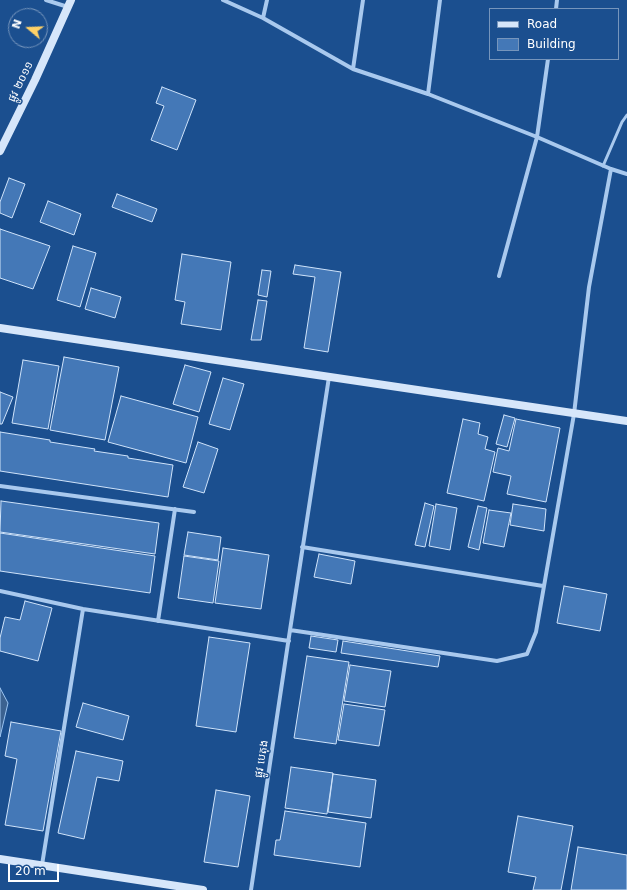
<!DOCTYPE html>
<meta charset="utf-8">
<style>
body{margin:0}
#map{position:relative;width:627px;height:890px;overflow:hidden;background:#1b4f8f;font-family:"DejaVu Sans",sans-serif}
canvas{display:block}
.legend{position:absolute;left:489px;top:8px;width:130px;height:52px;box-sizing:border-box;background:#1b4f8f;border:1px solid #7695bc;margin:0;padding:5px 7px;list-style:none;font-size:12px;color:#fff}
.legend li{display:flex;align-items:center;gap:8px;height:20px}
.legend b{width:20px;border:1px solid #7695bc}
.north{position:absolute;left:8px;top:8px;width:40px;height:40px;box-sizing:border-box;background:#1b4f8f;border:1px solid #7695bc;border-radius:50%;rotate:289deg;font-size:11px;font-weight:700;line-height:16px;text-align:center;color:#fff}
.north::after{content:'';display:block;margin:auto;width:14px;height:18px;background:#ffd166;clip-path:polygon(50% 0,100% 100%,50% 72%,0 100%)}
.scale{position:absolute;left:8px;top:864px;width:51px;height:18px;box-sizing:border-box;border:2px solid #fff;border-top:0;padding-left:5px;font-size:12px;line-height:14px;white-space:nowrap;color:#fff;-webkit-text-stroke:3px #1b4f8f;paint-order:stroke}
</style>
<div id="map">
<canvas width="627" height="890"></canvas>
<ul class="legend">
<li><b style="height:5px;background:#d6e6fa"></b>Road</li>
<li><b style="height:11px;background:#4478b7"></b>Building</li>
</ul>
<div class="north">N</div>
<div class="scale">20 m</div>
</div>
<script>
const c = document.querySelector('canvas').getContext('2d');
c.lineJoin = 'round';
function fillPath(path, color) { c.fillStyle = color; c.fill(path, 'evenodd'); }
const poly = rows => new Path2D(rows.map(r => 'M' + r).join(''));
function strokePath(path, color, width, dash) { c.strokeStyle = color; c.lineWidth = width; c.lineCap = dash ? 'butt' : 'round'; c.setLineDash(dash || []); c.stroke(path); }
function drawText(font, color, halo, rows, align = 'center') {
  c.font = font + ' "DejaVu Sans","Noto Sans Khmer",sans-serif'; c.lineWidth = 3; c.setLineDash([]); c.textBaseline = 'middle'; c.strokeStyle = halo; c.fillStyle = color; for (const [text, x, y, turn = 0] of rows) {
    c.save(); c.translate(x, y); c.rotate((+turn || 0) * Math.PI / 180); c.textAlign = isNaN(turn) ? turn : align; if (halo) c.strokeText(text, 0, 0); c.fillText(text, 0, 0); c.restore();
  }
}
const water = poly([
 [0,688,8,703,0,737,0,688]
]);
fillPath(water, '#3c6290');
strokePath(water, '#9cc4f0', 1);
const building = poly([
 [162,87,196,100,177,150,151,140,164,106,156,103,162,87],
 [9,178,25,184,12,218,0,213,0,202,9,178],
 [117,194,157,209,152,222,112,207,117,194],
 [48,201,81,214,74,235,40,222,48,201],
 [0,229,50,246,33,289,0,278,0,229],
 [73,246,96,253,80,307,57,300,73,246],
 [182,254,231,262,221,330,181,324,185,302,175,300,182,254],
 [295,265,341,272,328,352,304,348,315,277,293,274,295,265],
 [262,270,271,271,267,297,258,295,262,270],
 [91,288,121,297,115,318,85,309,91,288],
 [258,300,267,301,261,340,251,340,258,300],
 [64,357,119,367,105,440,50,430,64,357],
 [23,360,59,366,48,429,12,423,23,360],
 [185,365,211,372,199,412,173,404,185,365],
 [223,378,244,384,230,430,209,424,223,378],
 [0,392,13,397,2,424,0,424,0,392],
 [121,396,198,417,186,463,108,442,121,396],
 [504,415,515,418,507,447,496,444,504,415],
 [463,419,480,423,478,434,488,437,485,449,495,452,484,501,447,493,463,419],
 [516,419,560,428,546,502,507,494,511,476,493,472,498,448,509,451,516,419],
 [0,432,50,440,50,442,95,449,94,451,128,456,128,458,173,465,168,497,0,471,0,432],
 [198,442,218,449,204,493,183,487,198,442],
 [1,501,159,523,155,554,0,532,1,501],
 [425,503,434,506,425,547,415,545,425,503],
 [436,504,457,508,450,550,429,546,436,504],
 [513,504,546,509,544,531,510,525,513,504],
 [478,506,487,508,479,550,468,547,478,506],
 [489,510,511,513,504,547,483,543,489,510],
 [188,532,221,537,218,560,184,555,188,532],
 [0,533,155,556,150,593,0,571,0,533],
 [223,548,269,555,261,609,215,603,223,548],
 [319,554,355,561,351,584,314,577,319,554],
 [184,556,219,561,213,603,178,598,184,556],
 [564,586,607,594,600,631,557,623,564,586],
 [25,601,52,608,38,661,0,651,0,638,5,617,20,620,25,601],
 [311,636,338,640,336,652,309,648,311,636],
 [209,637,250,643,236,732,196,726,209,637],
 [343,641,440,656,438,667,341,653,343,641],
 [307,656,349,662,336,744,294,738,307,656],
 [350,665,391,671,385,707,344,701,350,665],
 [83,703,129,716,123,740,76,727,83,703],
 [344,704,385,710,379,746,338,740,344,704],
 [11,722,61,731,43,831,5,825,17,759,5,756,11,722],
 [76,751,123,761,119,781,97,777,84,839,58,833,76,751],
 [291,767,333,773,327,814,285,808,291,767],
 [333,774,376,780,371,818,328,812,333,774],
 [216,790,250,796,238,867,204,862,216,790],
 [285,811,366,823,360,867,274,855,276,840,280,840,285,811],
 [518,816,573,826,561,890,533,890,536,877,508,872,518,816],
 [578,847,627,855,627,890,571,890,578,847]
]);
fillPath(building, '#4478b7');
strokePath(building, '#cfe3fa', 1);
strokePath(poly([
 [603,166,622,122,627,115]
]), '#a9c9ee', 3);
strokePath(poly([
 [46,0,68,7],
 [223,0,263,18,353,69,428,94,537,137,611,169,627,174],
 [556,9,557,0],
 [263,18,267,0],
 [353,69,363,0],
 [428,94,440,0],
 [499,276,537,137,548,59],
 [329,377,290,630,497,661,527,654,536,632,574,414,589,287,611,169],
 [0,486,194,512],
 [302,547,543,586],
 [0,591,83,609,289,641],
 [158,621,175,509],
 [42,865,83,609],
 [251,890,290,630]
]), '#a9c9ee', 4);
strokePath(poly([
 [0,151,35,80,71,0],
 [0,328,627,421],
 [0,859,203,890]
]), '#d6e6fa', 8);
drawText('11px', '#fff', '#1b4f8f', [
 ["ផ្លូវ ២០១១",21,82,-64],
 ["ផ្លូវ បេតុង",262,759,-81]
]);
</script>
